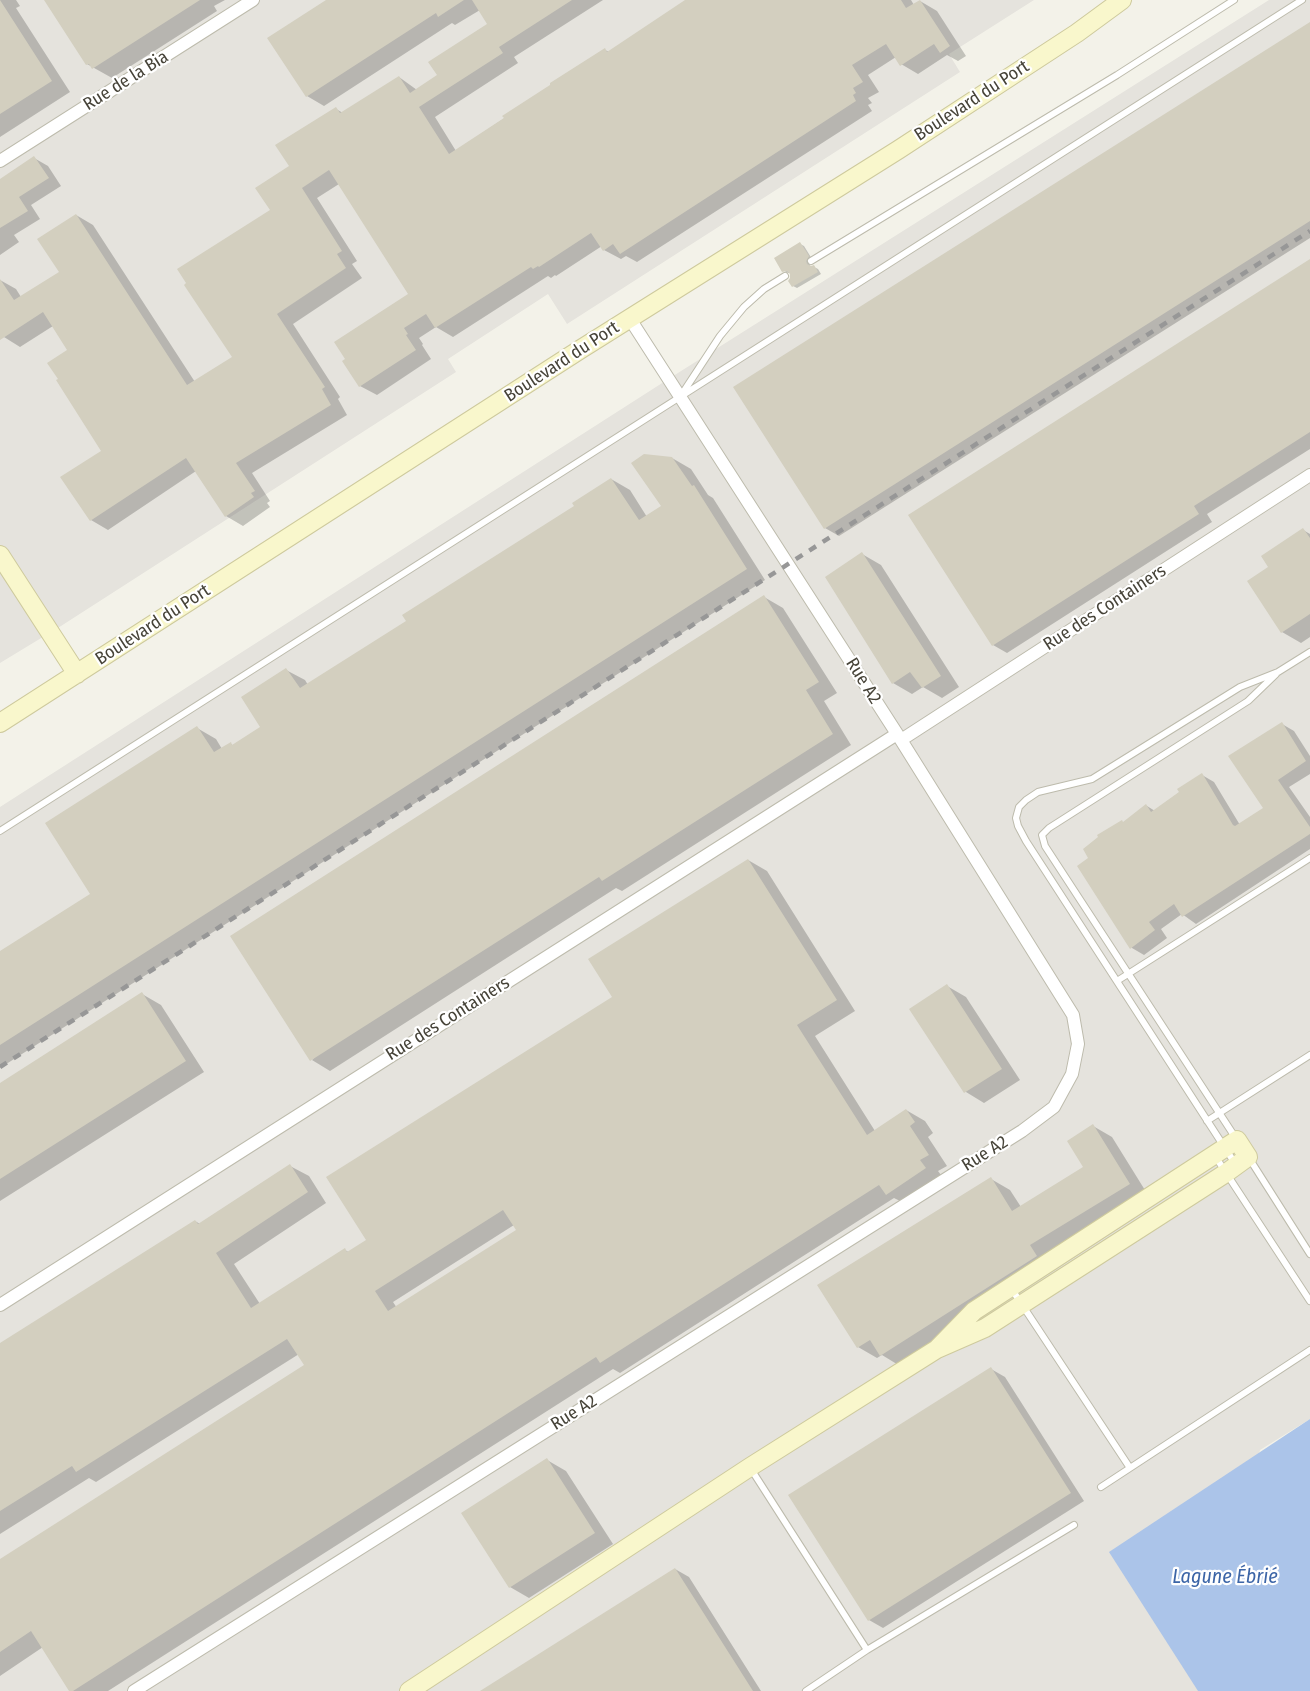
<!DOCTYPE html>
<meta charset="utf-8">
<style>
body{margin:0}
canvas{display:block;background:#f3f2e9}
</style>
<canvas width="1310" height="1691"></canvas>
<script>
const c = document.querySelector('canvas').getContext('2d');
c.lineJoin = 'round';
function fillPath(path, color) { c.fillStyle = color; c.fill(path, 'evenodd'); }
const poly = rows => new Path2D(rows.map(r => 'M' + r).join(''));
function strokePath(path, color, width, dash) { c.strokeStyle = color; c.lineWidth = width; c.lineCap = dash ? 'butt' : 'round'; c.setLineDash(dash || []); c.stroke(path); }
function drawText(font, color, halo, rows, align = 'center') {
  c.font = font + ' "Fira Sans Condensed",sans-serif'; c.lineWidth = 4.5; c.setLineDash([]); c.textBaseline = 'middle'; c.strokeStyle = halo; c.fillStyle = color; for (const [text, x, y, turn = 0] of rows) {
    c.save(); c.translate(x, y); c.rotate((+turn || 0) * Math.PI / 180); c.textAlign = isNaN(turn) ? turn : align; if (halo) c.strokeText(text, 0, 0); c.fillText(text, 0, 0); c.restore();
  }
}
fillPath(poly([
 [0,0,1034,0,949,54,960,72,567,324,548,294,448,359,456,372,61,626,0,663],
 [1269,0,1310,0,1310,1419,1260,1450,1198,1691,0,1691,0,807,670,378]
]), '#e5e3dd');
fillPath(poly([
 [1310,1419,1310,1691,1198,1691,1109,1552]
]), '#abc4e9');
fillPath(poly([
 [0,0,16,0,20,6,16,8,70,92,0,137],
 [46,0,225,0,214,6,217,11,112,78,87,64],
 [329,0,603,0,514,57,518,63,435,117,456,151,605,50,609,52,688,0,911,0,914,5,920,1,937,11,966,56,958,61,947,55,918,74,901,64,896,57,868,75,879,92,868,98,872,103,868,105,872,111,637,262,626,256,621,259,604,250,602,246,556,276,555,275,551,278,548,276,453,337,436,327,419,338,423,344,422,345,431,359,377,395,360,386,410,295,339,184,317,198,357,261,352,264,362,278,293,324,340,397,338,399,347,415,252,473,270,501,267,503,270,507,243,526,226,516,196,471,108,530,91,520,103,451,69,351,53,326,20,347,4,337,0,332,0,280,16,289,21,297,61,272,76,215,93,225,195,382,234,357,272,210,291,167,336,109,343,113,399,77,417,90,439,76,489,24,480,10,455,25,452,23,324,106,307,96],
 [1310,24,1310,238,839,536,825,528],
 [34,158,48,166,61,186,31,205,40,219,14,235,19,242,0,255,0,181],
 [800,244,804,246,812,259,809,263,811,268,814,267,818,269,821,274,797,288,793,286,791,273,788,273,783,270],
 [1310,260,1310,449,1207,514,1212,522,1007,653,993,645],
 [672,458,691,469,708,495,713,498,765,580,0,1068,0,953,92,895,197,728,216,739,222,749,231,744,234,746,262,728,286,670,305,680,308,685,408,622,576,506,611,479,630,490,647,517,663,507],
 [1303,530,1310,534,1310,637,1301,643,1282,632,1270,568],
 [862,554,881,565,959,687,942,698,923,687,912,694,893,683],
 [764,597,783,608,837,693,824,701,851,745,622,891,616,888,330,1071,312,1060],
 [1282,724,1294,731,1310,756,1310,774,1289,787,1310,817,1310,849,1196,924,1182,914,1161,929,1167,938,1144,955,1132,948,1090,859,1124,823,1147,806,1155,811,1202,775,1214,782,1240,825,1265,808],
 [748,860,767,871,855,1011,815,1036,875,1131,906,1110,925,1121,933,1133,928,1137,947,1166,938,1171,944,1179,906,1204,894,1198,620,1373,613,1369,108,1691,71,1691,43,1647,0,1676,0,1561,306,1365,299,1354,96,1482,89,1478,0,1534,0,1345,195,1221,200,1224,290,1166,309,1176,326,1203,234,1264,260,1304,345,1250,350,1253,368,1241,614,998],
 [514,1225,518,1231,397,1308,393,1302],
 [947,986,966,997,1020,1080,984,1103,966,1092,912,1009],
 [142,994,161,1005,204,1072,0,1201,0,1085],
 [1093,1126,1112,1137,1148,1195,900,1366,882,1355,877,1358,858,1347,991,1179,1010,1190,1021,1207,1085,1167],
 [991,1369,1005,1377,1084,1501,883,1628,869,1620,790,1496],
 [547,1460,566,1471,613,1544,529,1598,510,1587],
 [675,1569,689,1577,761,1691,483,1691]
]), '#0003');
fillPath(poly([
 [0,0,52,81,0,114],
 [44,0,200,0,92,69,89,64,86,65],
 [326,0,464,0,438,17,436,13,306,97,267,38],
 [472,0,572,0,499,47,503,53,419,107,449,154,504,118,502,116,550,85,550,83,605,48,607,52,685,0,901,0,906,8,920,0,950,46,940,53,934,44,900,66,886,44,852,65,863,82,853,88,856,93,853,95,856,101,620,254,613,244,603,251,591,233,539,267,538,266,533,269,531,267,435,328,426,314,404,328,408,334,406,335,416,350,359,387,342,361,345,359,334,342,408,294,329,170,302,188,342,251,337,254,346,268,277,314,325,387,322,389,331,405,236,463,255,491,251,493,254,497,225,517,186,458,90,521,60,477,101,451,56,380,58,379,47,363,67,350,43,312,0,340,0,279,14,300,59,272,37,239,76,214,187,385,232,357,184,285,186,283,177,269,270,210,255,188,289,166,275,145,336,107,340,113,399,76,410,93,437,75,428,62,487,24],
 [1310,22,1310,221,824,529,733,387],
 [34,156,49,178,19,197,28,211,0,228,0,179],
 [800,242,809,256,806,261,807,264,811,266,814,265,818,272,792,287,788,281,790,278,790,274,787,271,782,272,774,258],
 [1310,259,1310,432,1194,506,1199,514,992,646,908,515],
 [644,454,672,457,692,486,694,485,747,569,0,1045,0,951,90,894,45,823,197,726,214,752,231,742,232,745,260,727,241,697,286,668,300,688,406,621,402,615,574,506,572,503,611,478,639,520,661,506,631,463],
 [1303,528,1310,538,1310,614,1281,633,1247,581,1268,567,1261,556],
 [862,552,941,676,922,688,910,672,892,684,825,577],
 [764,595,819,682,806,690,833,734,602,881,599,877,310,1061,230,936],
 [1282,722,1306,761,1278,780,1310,827,1310,834,1182,917,1174,904,1149,922,1155,930,1130,949,1077,866,1088,858,1083,849,1098,837,1097,835,1122,820,1123,822,1146,804,1151,812,1179,792,1177,789,1202,773,1233,825,1235,826,1263,808,1228,756],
 [748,859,837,1000,797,1025,867,1135,906,1109,915,1122,910,1126,929,1155,920,1160,926,1168,886,1195,879,1185,600,1363,596,1357,73,1691,69,1691,31,1631,0,1652,0,1559,304,1365,287,1339,76,1472,72,1466,0,1511,0,1343,195,1220,198,1224,290,1164,308,1192,216,1253,251,1308,345,1248,347,1252,366,1240,326,1177,612,997,588,959],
 [503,1210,516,1230,388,1311,375,1291],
 [947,984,1002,1069,964,1093,909,1009],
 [142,992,186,1061,0,1179,0,1083],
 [1093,1124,1130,1184,1030,1245,1037,1256,880,1356,870,1340,857,1348,817,1285,991,1177,1012,1211,1083,1167,1067,1141],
 [991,1367,1071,1493,868,1621,788,1495],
 [547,1458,595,1533,509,1588,461,1513],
 [675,1568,753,1691,480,1691]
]), '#d3cfbf');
const lane = poly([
 [811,261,1117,75,1234,0],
 [682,394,720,336,744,307,764,289,785,276],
 [0,831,1302,0],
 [1117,981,1310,858],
 [1207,1121,1310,1055],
 [1235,1137,1045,846,1042,835,1049,828,1248,701,1276,674],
 [1215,1156,1310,1301],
 [1249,1158,1310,1254],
 [1236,1165,1026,841,1018,826,1016,818,1019,807,1026,800,1038,792,1092,779,1240,687,1278,672,1310,652],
 [1011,1288,1130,1468],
 [751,1469,867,1650],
 [1101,1487,1310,1350],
 [806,1691,867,1650,1074,1525]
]);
const street = poly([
 [0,161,253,0],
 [901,740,1310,475],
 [0,1305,897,734],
 [134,1691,1022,1131,1054,1107,1072,1074,1078,1044,1073,1015,901,740,630,319]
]);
const secondary = poly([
 [0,555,77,674],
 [0,723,581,349,898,150,1077,33,1122,0],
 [409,1691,750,1467,937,1349,985,1328,1226,1173,1248,1157,1237,1140,974,1311,937,1349]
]);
strokePath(lane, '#bdbbac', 8);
strokePath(street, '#bdbbac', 14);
strokePath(secondary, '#ceca9d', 20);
strokePath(lane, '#fff', 6);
strokePath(street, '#fff', 12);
strokePath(secondary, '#f9f7cc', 18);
strokePath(poly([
 [0,1067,1310,231]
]), '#979797', 4.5, [8, 8]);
drawText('18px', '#464338', '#fff', [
 ["Rue de la Bia",126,81,-32],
 ["Boulevard du Port",972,101,-33],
 ["Boulevard du Port",562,362,-33],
 ["Rue des Containers",1105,608,-33],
 ["Boulevard du Port",153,625,-33],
 ["Rue A2",863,681,58],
 ["Rue des Containers",448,1019,-32],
 ["Rue A2",985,1154,-32],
 ["Rue A2",574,1413,-32]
]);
drawText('italic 20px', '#3c65a7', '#fff', [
 ["Lagune Ébrié",1225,1577]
]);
</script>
